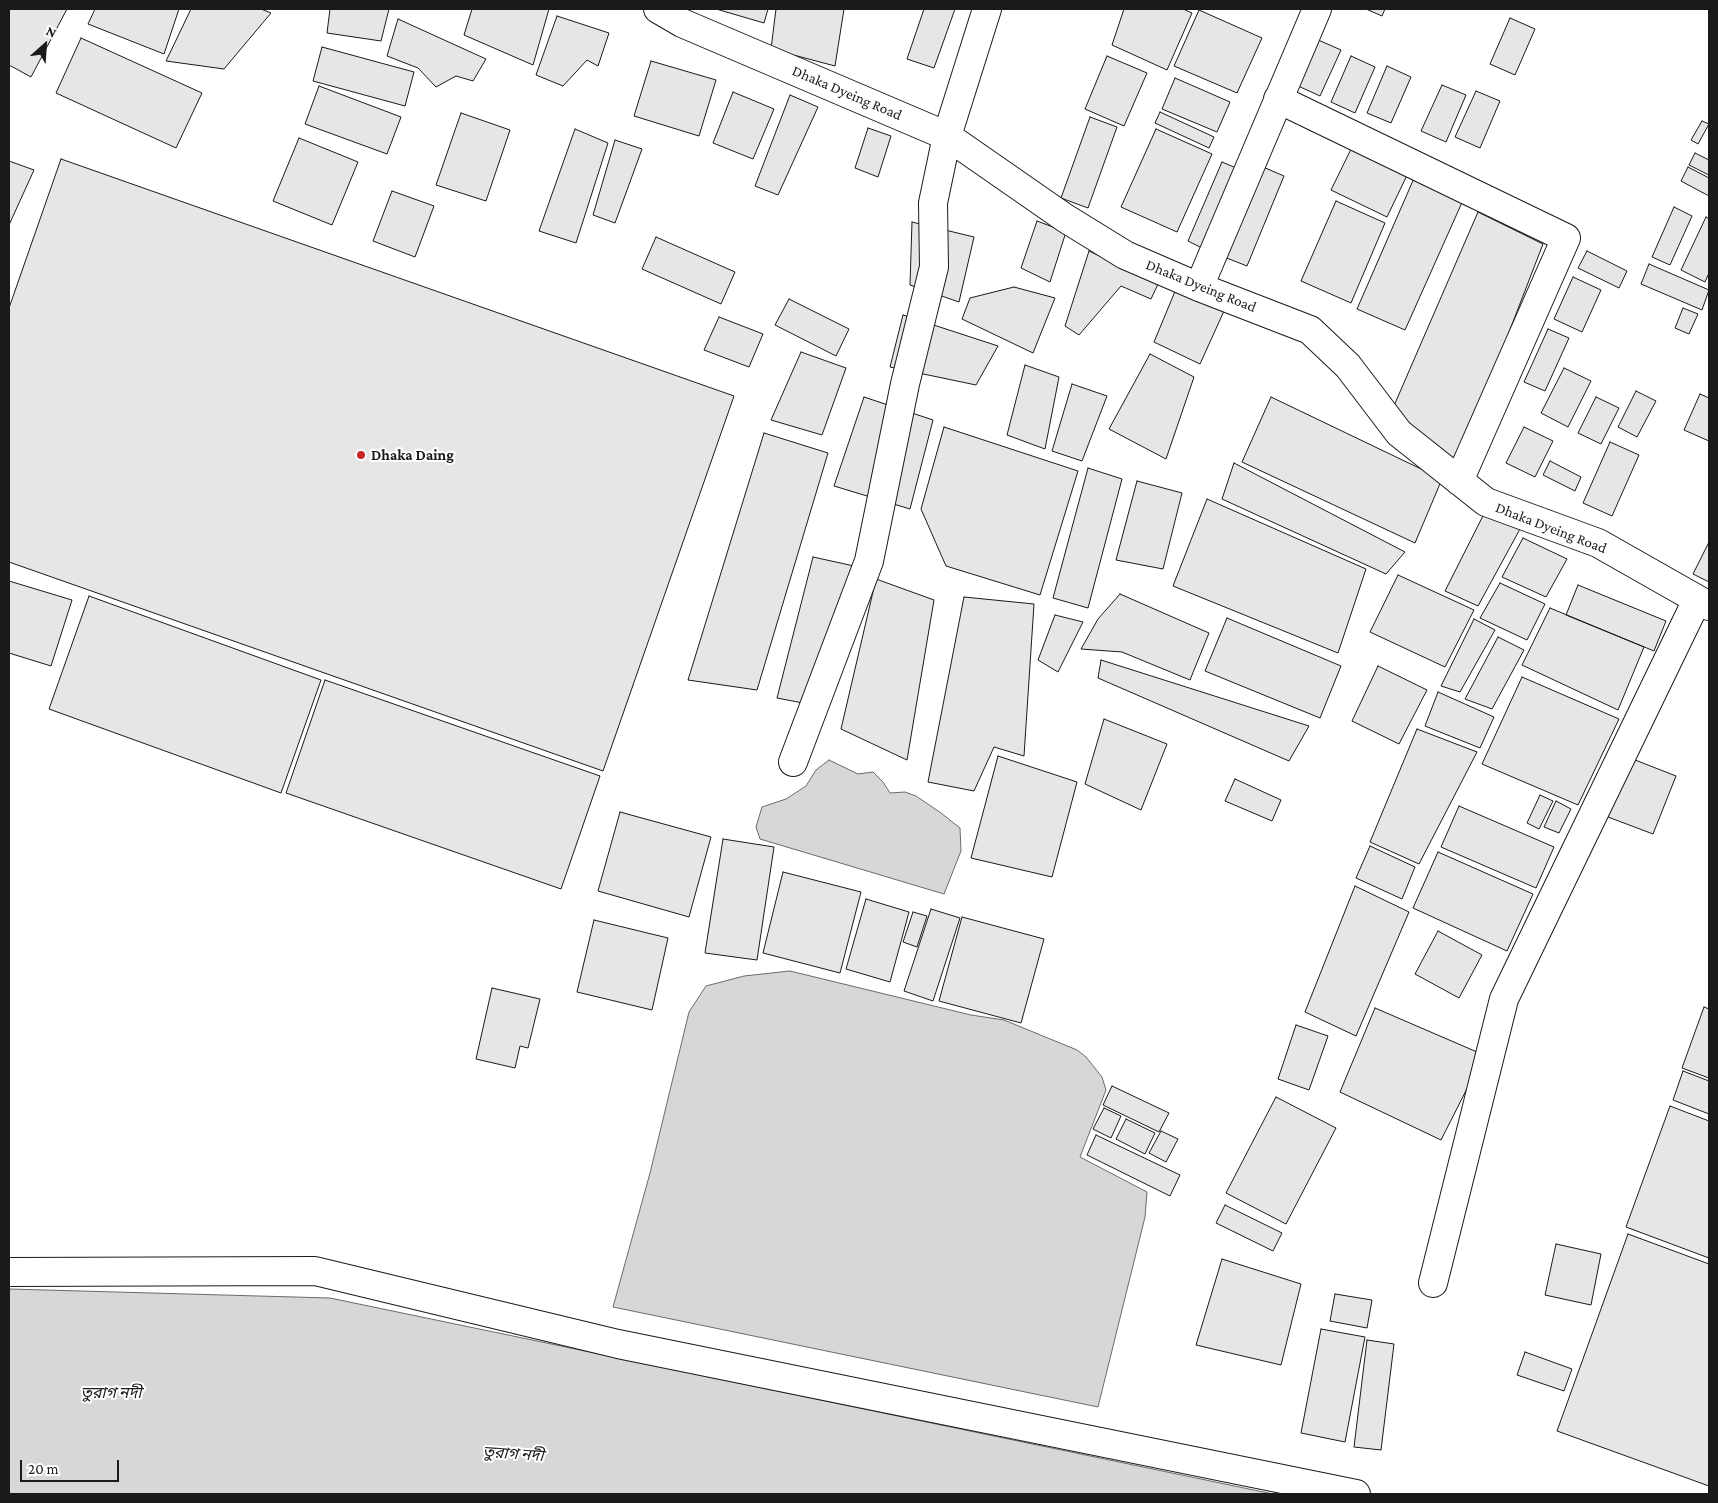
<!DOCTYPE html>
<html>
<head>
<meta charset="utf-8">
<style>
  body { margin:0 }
  #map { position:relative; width:1718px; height:1503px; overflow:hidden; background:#fff; font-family:"Crimson Pro",serif }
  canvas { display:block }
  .frame { position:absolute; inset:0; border:10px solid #1a1a1a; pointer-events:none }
  .north { position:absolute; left:20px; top:20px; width:50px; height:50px; -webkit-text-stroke:4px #fff; paint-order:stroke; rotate:26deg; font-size:14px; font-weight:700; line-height:20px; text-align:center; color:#1a1a1a }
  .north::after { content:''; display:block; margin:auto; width:18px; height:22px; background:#1a1a1a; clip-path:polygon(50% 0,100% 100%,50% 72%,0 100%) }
  .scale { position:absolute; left:20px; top:1460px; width:99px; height:22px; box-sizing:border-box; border:2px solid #1a1a1a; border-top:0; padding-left:6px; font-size:15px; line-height:18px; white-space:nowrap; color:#1a1a1a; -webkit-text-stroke:4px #fff; paint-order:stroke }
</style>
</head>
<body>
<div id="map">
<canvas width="1718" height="1503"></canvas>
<div class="frame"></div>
<div class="north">N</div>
<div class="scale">20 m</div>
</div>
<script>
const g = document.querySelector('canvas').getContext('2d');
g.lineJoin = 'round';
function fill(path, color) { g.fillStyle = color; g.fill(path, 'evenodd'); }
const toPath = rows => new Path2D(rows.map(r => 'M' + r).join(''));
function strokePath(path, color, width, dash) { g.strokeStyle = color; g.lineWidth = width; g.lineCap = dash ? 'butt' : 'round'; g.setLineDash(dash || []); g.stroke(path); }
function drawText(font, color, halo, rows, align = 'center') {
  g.font = font + ' "Crimson Pro","Noto Sans Bengali",serif'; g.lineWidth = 4; g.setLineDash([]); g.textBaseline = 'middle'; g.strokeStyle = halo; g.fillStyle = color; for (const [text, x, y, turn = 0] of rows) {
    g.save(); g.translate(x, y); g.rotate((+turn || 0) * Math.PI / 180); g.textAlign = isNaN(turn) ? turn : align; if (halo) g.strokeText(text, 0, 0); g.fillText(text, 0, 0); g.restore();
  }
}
const water = toPath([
  [829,760,858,774,873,772,883,782,890,793,905,792,916,796,941,813,960,828,961,851,944,894,760,839,756,827,762,807,786,799,806,786,816,770,829,760],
  [790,971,971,1015,1004,1020,1077,1050,1086,1057,1102,1077,1106,1090,1080,1157,1147,1192,1145,1217,1098,1407,613,1307,650,1173,689,1012,706,986,744,976,790,971],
  [9,1289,330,1298,1273,1494,9,1494,9,1289]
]);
fill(water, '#d7d7d7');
strokePath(water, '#6a6a6a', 1);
const building = toPath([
  [9,9,67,9,31,77,9,65,9,9],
  [95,9,179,9,164,54,88,24,95,9],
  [191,9,261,9,271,13,224,69,166,61,191,9],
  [330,9,389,9,381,41,327,33,330,9],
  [472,9,549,9,533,65,464,35,472,9],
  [716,9,768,9,764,23,716,9],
  [776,9,844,9,835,66,771,49,776,9],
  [924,9,955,9,934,68,907,59,924,9],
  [1124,9,1183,9,1192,13,1167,70,1112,45,1124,9],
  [1366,9,1385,9,1382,16,1366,9],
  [1199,10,1262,38,1237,93,1174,66,1199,10],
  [557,16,609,33,598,66,587,60,563,86,536,75,557,16],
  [1510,18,1535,29,1515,75,1490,64,1510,18],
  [398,19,486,59,473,81,456,76,436,87,418,68,387,56,398,19],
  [81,38,202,93,176,148,56,93,81,38],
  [1316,39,1341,50,1320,96,1296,85,1316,39],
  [322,47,414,72,405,106,313,81,322,47],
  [1107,56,1147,73,1124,126,1085,109,1107,56],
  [1351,56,1375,67,1355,113,1331,102,1351,56],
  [651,61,716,80,699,136,634,116,651,61],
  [1387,66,1411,77,1391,123,1367,113,1387,66],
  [1175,78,1230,102,1217,132,1162,109,1175,78],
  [1442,85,1466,95,1446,142,1421,131,1442,85],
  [319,86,401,117,387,154,305,124,319,86],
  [1476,91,1500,101,1480,148,1455,137,1476,91],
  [733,92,774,109,753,159,713,143,733,92],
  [790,95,818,107,778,195,755,186,790,95],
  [1160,112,1214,137,1209,148,1155,123,1160,112],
  [461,113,510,130,486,201,436,185,461,113],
  [1090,117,1117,127,1088,208,1061,198,1090,117],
  [1702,121,1709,124,1698,144,1691,140,1702,121],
  [868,128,891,136,878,177,855,168,868,128],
  [575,129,608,143,576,243,539,231,575,129],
  [1156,129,1212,154,1177,232,1121,207,1156,129],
  [299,138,358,162,332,225,273,201,299,138],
  [615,140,642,149,615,223,593,215,615,140],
  [1354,143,1410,169,1387,217,1331,190,1354,143],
  [1695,153,1709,160,1709,175,1689,165,1695,153],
  [61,159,734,396,603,771,9,562,9,308,61,159],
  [9,161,34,170,9,225,9,161],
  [1222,162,1241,170,1206,250,1188,241,1222,162],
  [1256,164,1284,176,1247,266,1219,255,1256,164],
  [1688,167,1709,178,1709,196,1681,181,1688,167],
  [1415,176,1464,198,1405,330,1357,309,1415,176],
  [392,191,434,206,415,257,373,241,392,191],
  [1336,201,1385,223,1351,303,1301,281,1336,201],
  [1674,207,1692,216,1670,265,1652,257,1674,207],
  [1478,212,1543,244,1457,467,1393,408,1478,212],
  [1706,217,1709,219,1709,273,1705,282,1681,270,1706,217],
  [1037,221,1066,232,1050,282,1021,268,1037,221],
  [912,222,974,237,959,302,910,285,912,222],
  [656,237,735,272,721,304,642,269,656,237],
  [1089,251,1158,284,1151,299,1121,286,1079,335,1065,326,1089,251],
  [1587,251,1627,271,1619,288,1578,268,1587,251],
  [1649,264,1709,290,1702,310,1641,284,1649,264],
  [1573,277,1601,290,1582,332,1554,319,1573,277],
  [1014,287,1055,298,1033,353,962,319,970,298,1014,287],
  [1176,289,1224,311,1200,364,1154,342,1176,289],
  [789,299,849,329,836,356,775,325,789,299],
  [1683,308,1698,314,1689,334,1675,328,1683,308],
  [903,315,998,346,976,385,890,367,903,315],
  [719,317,763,334,749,367,704,350,719,317],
  [1548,329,1569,338,1545,391,1524,382,1548,329],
  [801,352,846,368,822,435,771,420,801,352],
  [1150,354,1194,377,1166,459,1109,429,1150,354],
  [1025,365,1059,377,1045,449,1007,435,1025,365],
  [1564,368,1591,381,1568,427,1541,413,1564,368],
  [1072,384,1107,396,1082,461,1052,451,1072,384],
  [1636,391,1656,401,1637,437,1618,427,1636,391],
  [1700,394,1709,398,1709,441,1684,430,1700,394],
  [864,397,933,420,910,509,834,486,864,397],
  [1271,397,1442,479,1415,543,1242,462,1271,397],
  [1596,397,1619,408,1601,444,1578,433,1596,397],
  [944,427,1078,471,1040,595,946,566,921,509,944,427],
  [1524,427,1553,441,1535,477,1506,463,1524,427],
  [764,433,828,453,757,690,688,680,764,433],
  [1610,442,1639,455,1612,516,1583,503,1610,442],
  [1550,461,1581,477,1575,491,1543,475,1550,461],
  [1234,463,1405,552,1386,574,1222,499,1234,463],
  [1088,468,1122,479,1088,608,1053,598,1088,468],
  [1137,481,1182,493,1163,569,1116,560,1137,481],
  [1492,498,1526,518,1478,606,1445,591,1492,498],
  [1207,499,1366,569,1338,653,1173,586,1207,499],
  [1523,538,1567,559,1546,597,1502,577,1523,538],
  [1709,542,1709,582,1693,574,1709,542],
  [813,557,854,566,803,703,777,698,813,557],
  [1398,575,1474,610,1445,667,1370,632,1398,575],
  [876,579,934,600,907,760,841,729,876,579],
  [9,581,72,600,51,666,9,653,9,581],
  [1500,583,1545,604,1527,640,1480,618,1500,583],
  [1578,585,1666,621,1654,651,1566,615,1578,585],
  [1120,594,1209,633,1190,680,1122,652,1081,649,1098,619,1120,594],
  [89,596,321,680,281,793,49,709,89,596],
  [964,597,1034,604,1024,756,994,747,974,791,928,782,964,597],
  [1550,608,1644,647,1618,710,1522,665,1550,608],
  [1055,615,1083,622,1058,672,1038,660,1055,615],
  [1227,618,1341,666,1320,718,1205,671,1227,618],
  [1474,619,1495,630,1460,692,1441,686,1474,619],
  [1498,637,1524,650,1492,709,1465,699,1498,637],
  [1101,660,1309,726,1289,761,1098,678,1101,660],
  [1378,666,1427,690,1399,744,1352,721,1378,666],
  [1522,677,1619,719,1578,805,1482,764,1522,677],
  [325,680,600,776,561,889,286,793,325,680],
  [1438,692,1494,717,1480,748,1425,726,1438,692],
  [1104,719,1167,744,1141,810,1085,784,1104,719],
  [1417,729,1477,752,1419,864,1370,842,1417,729],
  [998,756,1077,782,1052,877,971,858,998,756],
  [1630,758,1676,776,1653,834,1608,817,1630,758],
  [1235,779,1281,800,1272,821,1225,801,1235,779],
  [1540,795,1553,801,1539,829,1527,823,1540,795],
  [1556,801,1571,809,1559,833,1544,827,1556,801],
  [1459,806,1554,847,1536,888,1441,847,1459,806],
  [620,812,711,837,689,917,598,891,620,812],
  [723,839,774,847,757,960,705,953,723,839],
  [1370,846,1415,867,1402,899,1356,878,1370,846],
  [1438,852,1533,894,1507,951,1413,908,1438,852],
  [783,872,861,892,840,973,763,953,783,872],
  [1355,886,1409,912,1356,1036,1305,1012,1355,886],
  [866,899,909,912,890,982,846,969,866,899],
  [931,909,960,918,933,1001,904,991,931,909],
  [913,912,927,916,917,947,903,942,913,912],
  [962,917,1044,939,1021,1023,939,1001,962,917],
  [594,920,668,938,652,1010,577,992,594,920],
  [1438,931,1482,955,1459,998,1415,974,1438,931],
  [492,988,540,999,528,1048,520,1046,515,1068,476,1059,492,988],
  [1704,1007,1709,1009,1709,1078,1682,1068,1704,1007],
  [1375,1008,1484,1055,1441,1140,1340,1092,1375,1008],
  [1296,1025,1328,1036,1309,1090,1278,1079,1296,1025],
  [1683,1071,1709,1081,1709,1114,1673,1100,1683,1071],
  [1112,1086,1169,1113,1159,1132,1103,1105,1112,1086],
  [1276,1097,1336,1128,1286,1224,1226,1193,1276,1097],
  [1670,1106,1709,1121,1709,1258,1626,1227,1670,1106],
  [1104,1108,1121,1116,1111,1138,1093,1129,1104,1108],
  [1126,1119,1155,1133,1145,1154,1116,1139,1126,1119],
  [1161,1131,1178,1139,1166,1162,1149,1153,1161,1131],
  [1096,1135,1180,1175,1170,1196,1087,1155,1096,1135],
  [1225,1205,1282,1233,1273,1251,1216,1223,1225,1205],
  [1628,1234,1709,1264,1709,1486,1557,1431,1628,1234],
  [1556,1244,1601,1254,1591,1305,1545,1295,1556,1244],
  [1222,1259,1301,1284,1281,1365,1196,1345,1222,1259],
  [1335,1294,1372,1300,1367,1328,1330,1321,1335,1294],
  [1321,1329,1365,1337,1345,1442,1301,1433,1321,1329],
  [1367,1340,1394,1344,1381,1450,1354,1447,1367,1340],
  [1525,1352,1572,1369,1564,1391,1517,1375,1525,1352]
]);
fill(building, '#e6e6e6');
strokePath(building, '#1a1a1a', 1);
const minor = toPath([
  [658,9,682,23,947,136,1065,218,1125,255,1199,287,1310,330,1348,366,1399,433,1486,502,1598,543,1709,606],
  [1278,99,1566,238,1459,481],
  [1199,287,1317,9],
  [793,762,869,561,905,384,934,267,933,203,947,136,987,9],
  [9,1272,315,1271,618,1344,1356,1494],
  [1433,1283,1504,999,1697,600]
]);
strokePath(minor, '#1a1a1a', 30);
strokePath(minor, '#fff', 28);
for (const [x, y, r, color] of [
  [361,455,5,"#c62828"]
]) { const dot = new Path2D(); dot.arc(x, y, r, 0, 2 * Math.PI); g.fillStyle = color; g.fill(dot); strokePath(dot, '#fff', 2); }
drawText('15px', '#1a1a1a', '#fff', [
  ["Dhaka Dyeing Road",847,93,23],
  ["Dhaka Dyeing Road",1201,286,22],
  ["Dhaka Dyeing Road",1551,528,21]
]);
drawText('bold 15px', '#1a1a1a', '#fff', [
  ["Dhaka Daing",371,455]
], 'left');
drawText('italic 16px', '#1a1a1a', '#fff', [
  ["তুরাগ নদী",111,1393],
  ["তুরাগ নদী",513,1454,4]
]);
</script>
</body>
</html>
